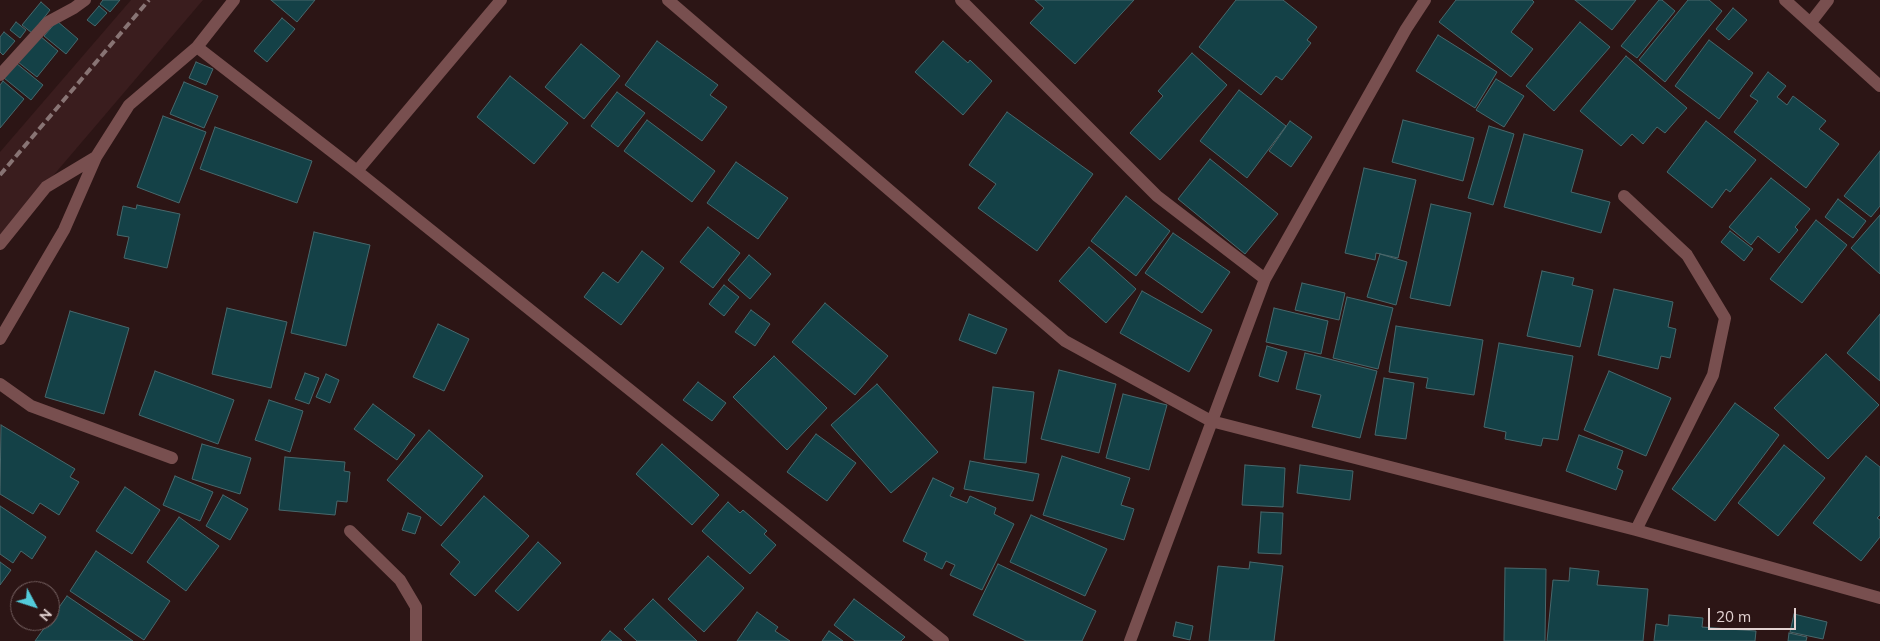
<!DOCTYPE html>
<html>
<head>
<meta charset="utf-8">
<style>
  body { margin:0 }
  #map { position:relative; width:1880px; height:641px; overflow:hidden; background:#2c1515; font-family:Mulish,sans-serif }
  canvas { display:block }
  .north { position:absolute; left:10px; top:581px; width:50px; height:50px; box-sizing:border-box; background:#2c1515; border:1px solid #756161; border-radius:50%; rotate:130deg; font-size:14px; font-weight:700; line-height:20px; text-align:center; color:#e3d3d2 }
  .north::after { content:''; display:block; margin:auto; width:18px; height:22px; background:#53cbda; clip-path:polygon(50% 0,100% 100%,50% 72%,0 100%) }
  .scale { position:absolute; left:1708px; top:608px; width:88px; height:22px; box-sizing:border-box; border:2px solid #e3d3d2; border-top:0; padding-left:6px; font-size:15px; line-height:18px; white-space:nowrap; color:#e3d3d2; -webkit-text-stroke:4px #2c1515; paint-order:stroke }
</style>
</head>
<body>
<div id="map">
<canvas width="1880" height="641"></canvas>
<div class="north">N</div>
<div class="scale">20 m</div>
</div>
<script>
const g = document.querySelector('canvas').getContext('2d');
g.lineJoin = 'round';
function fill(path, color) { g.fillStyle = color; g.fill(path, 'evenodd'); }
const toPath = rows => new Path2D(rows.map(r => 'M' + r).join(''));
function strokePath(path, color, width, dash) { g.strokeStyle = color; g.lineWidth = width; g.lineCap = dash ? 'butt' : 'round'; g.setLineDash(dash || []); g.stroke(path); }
fill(toPath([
  [131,0,203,0,0,238,0,152]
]), '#3a1d1e');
const building = toPath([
  [103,0,120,0,110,12,100,4,103,0],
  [271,0,315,0,297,22,271,0],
  [1035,0,1134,0,1075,64,1030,23,1044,8,1035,0],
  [1236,0,1283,0,1317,27,1307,40,1311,43,1282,80,1276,76,1261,95,1199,47,1236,0],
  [1456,0,1532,0,1534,2,1511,32,1533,49,1511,77,1439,22,1456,0],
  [1575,0,1636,0,1612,30,1575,0],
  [1659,0,1662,0,1675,11,1637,58,1621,46,1659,0],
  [1688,0,1709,0,1722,11,1665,82,1639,60,1688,0],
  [41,2,50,10,32,33,22,25,41,2],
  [99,6,107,13,95,26,87,20,99,6],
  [1733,8,1747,20,1729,40,1716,29,1733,8],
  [282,18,295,29,267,62,254,51,282,18],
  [57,21,78,39,66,54,44,36,57,21],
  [16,22,26,30,20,38,10,30,16,22],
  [1580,22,1610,47,1554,111,1526,86,1580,22],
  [4,32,15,41,3,55,0,52,0,37,4,32],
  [1438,35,1497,72,1475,108,1416,71,1438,35],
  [40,36,58,51,37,77,18,62,40,36],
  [1709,40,1753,73,1719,119,1675,86,1709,40],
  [657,41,718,85,710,95,727,107,702,141,625,85,657,41],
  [943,41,968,63,970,60,992,81,963,115,915,72,943,41],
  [581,44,620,76,584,119,545,87,581,44],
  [1192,53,1227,85,1160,160,1130,133,1163,96,1158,91,1192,53],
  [1626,56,1687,108,1665,133,1657,127,1643,144,1632,134,1621,146,1580,111,1626,56],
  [196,62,213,69,206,85,189,78,196,62],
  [16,63,43,85,31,100,4,78,16,63],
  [1768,72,1786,86,1777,97,1787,105,1793,96,1826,121,1819,129,1839,144,1806,188,1734,132,1758,101,1750,96,1768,72],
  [510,76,568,123,534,164,477,117,510,76],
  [1496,79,1524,96,1504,127,1476,110,1496,79],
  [3,81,24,99,0,128,0,85,3,81],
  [184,82,218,96,204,128,170,114,184,82],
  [1239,90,1286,126,1247,178,1200,141,1239,90],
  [617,92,645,113,618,147,591,126,617,92],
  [1007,112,1093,174,1037,251,978,208,996,184,969,165,1007,112],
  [163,116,206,132,179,203,137,187,163,116],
  [647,120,715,171,692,202,624,151,647,120],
  [1403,120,1474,138,1463,181,1392,162,1403,120],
  [1290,121,1312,137,1291,167,1269,151,1290,121],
  [1706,121,1756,160,1730,192,1726,189,1712,208,1667,172,1706,121],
  [1489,126,1514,134,1493,205,1468,198,1489,126],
  [215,127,312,161,297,203,200,169,215,127],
  [1524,134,1583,150,1571,192,1610,202,1601,233,1504,207,1524,134],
  [1880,151,1880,206,1871,217,1844,196,1880,151],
  [1210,159,1278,214,1245,254,1178,199,1210,159],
  [736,162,788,198,758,239,707,203,736,162],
  [1364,168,1416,180,1398,258,1376,253,1375,260,1345,253,1364,168],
  [1771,178,1810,209,1795,227,1798,230,1779,253,1758,236,1751,245,1729,227,1771,178],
  [1126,196,1170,231,1136,276,1091,241,1126,196],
  [1838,199,1866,221,1853,238,1825,217,1838,199],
  [1431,204,1471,213,1450,306,1410,298,1431,204],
  [137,205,180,214,167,268,124,258,129,237,117,235,123,206,136,209,137,205],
  [1880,215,1880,274,1851,248,1880,215],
  [1816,220,1847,245,1802,303,1770,279,1816,220],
  [708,227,740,253,713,288,680,262,708,227],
  [1730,231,1753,249,1744,261,1721,242,1730,231],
  [314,232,370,245,346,346,291,333,314,232],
  [1173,233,1230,272,1202,313,1145,273,1173,233],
  [1089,247,1136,289,1106,323,1059,281,1089,247],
  [642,251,664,268,621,325,584,297,603,272,618,283,642,251],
  [1380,254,1407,262,1396,305,1367,297,1380,254],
  [749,255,771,274,750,299,728,280,749,255],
  [1542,271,1574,278,1572,285,1593,290,1580,347,1527,336,1542,271],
  [1302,283,1345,293,1339,320,1295,310,1302,283],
  [724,285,739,297,724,316,709,304,724,285],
  [1614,289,1673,302,1668,327,1676,329,1670,358,1661,356,1658,369,1598,355,1614,289],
  [1142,291,1212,330,1189,372,1120,333,1142,291],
  [1347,297,1393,308,1378,369,1333,358,1347,297],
  [825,303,888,356,855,395,792,342,825,303],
  [227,308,287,322,271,388,212,374,227,308],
  [1274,308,1328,321,1321,354,1266,342,1274,308],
  [751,310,770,324,755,346,735,332,751,310],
  [70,311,129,328,104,414,45,397,70,311],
  [969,314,1007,329,996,354,959,340,969,314],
  [1880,314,1880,381,1847,353,1880,314],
  [438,324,469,339,444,391,413,377,438,324],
  [1396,326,1483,340,1474,395,1426,388,1428,378,1389,372,1396,326],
  [1499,343,1573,356,1558,440,1543,438,1541,446,1505,439,1506,432,1484,427,1499,343],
  [1267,346,1287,352,1278,382,1259,376,1267,346],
  [1305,353,1377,371,1360,438,1312,427,1321,395,1296,389,1305,353],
  [1826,354,1879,405,1828,459,1774,408,1826,354],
  [774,356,827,408,787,450,733,397,774,356],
  [1059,370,1116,384,1099,453,1041,439,1059,370],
  [155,371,234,400,218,444,139,415,155,371],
  [1609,371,1671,398,1646,456,1584,430,1609,371],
  [305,373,319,378,309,404,295,399,305,373],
  [326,374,339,380,330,403,316,397,326,374],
  [1384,378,1414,383,1406,439,1375,435,1384,378],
  [698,382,726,403,712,421,683,400,698,382],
  [877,384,938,452,891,493,831,425,877,384],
  [993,387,1034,392,1026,463,984,459,993,387],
  [1123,394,1167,405,1149,470,1106,458,1123,394],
  [269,400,303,411,290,452,255,440,269,400],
  [1735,403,1779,435,1715,521,1672,489,1735,403],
  [373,404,415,435,397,460,354,429,373,404],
  [1,425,75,469,70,477,79,482,59,515,40,503,33,514,0,494,1,425],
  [429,430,483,476,441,526,387,480,429,430],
  [816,434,856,463,827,501,787,472,816,434],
  [1579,435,1623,451,1617,468,1623,471,1616,490,1566,471,1579,435],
  [202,444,251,458,240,494,192,479,202,444],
  [662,444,719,495,692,525,636,474,662,444],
  [1784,445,1825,478,1778,536,1738,503,1784,445],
  [1062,456,1130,478,1121,505,1134,509,1124,540,1043,515,1062,456],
  [1866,456,1880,467,1880,515,1877,518,1880,520,1880,537,1861,561,1813,523,1866,456],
  [285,457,345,462,344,471,350,472,347,502,337,501,335,515,279,510,285,457],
  [970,461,1039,474,1033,501,964,489,970,461],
  [1245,465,1285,468,1283,507,1242,505,1245,465],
  [1300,465,1353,471,1350,500,1297,493,1300,465],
  [175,476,213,492,200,521,163,505,175,476],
  [933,478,954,488,950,496,967,503,970,496,996,508,994,514,1014,524,982,590,950,575,955,565,946,561,942,569,924,560,927,553,903,541,933,478],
  [125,487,160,510,132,554,96,531,125,487],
  [223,495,248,509,230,540,206,526,223,495],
  [484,496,529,536,475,596,450,574,460,562,441,545,484,496],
  [728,502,740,513,743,510,767,531,764,534,776,545,750,574,702,531,728,502],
  [0,506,46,537,32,559,21,551,13,563,0,554,0,506],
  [1261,512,1283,513,1281,554,1258,553,1261,512],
  [408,513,421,517,415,534,402,530,408,513],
  [1031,515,1107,549,1085,596,1010,562,1031,515],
  [179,517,219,546,186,591,147,562,179,517],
  [538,542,561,563,518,611,495,591,538,542],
  [96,551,170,601,144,640,70,591,96,551],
  [708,556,744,588,704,632,668,599,708,556],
  [0,562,11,570,0,585,0,562],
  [1250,562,1283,566,1274,641,1209,641,1218,566,1249,569,1250,562],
  [998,564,1096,611,1082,641,1026,641,973,615,998,564],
  [1505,568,1546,569,1545,641,1504,641,1505,568],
  [1570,568,1599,571,1597,585,1648,589,1643,641,1547,641,1553,580,1569,581,1570,568],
  [67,596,133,641,35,641,67,596],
  [653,599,697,641,637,641,624,629,653,599],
  [854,599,905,637,901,641,855,641,834,625,854,599],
  [757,612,778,627,775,631,790,641,737,641,757,612],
  [1794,614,1827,622,1823,639,1790,632,1794,614],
  [1669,615,1703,618,1702,627,1756,631,1755,641,1654,641,1656,624,1668,626,1669,615],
  [1176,622,1193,626,1190,640,1173,636,1176,622],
  [610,631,622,641,601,641,610,631],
  [829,631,843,641,822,641,829,631],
  [1789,633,1807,637,1806,641,1788,641,1789,633]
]);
fill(building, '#144147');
strokePath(building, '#48686c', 1);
strokePath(toPath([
  [0,384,31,406,172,458],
  [350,531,400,580,416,607,416,641]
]), '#784f4f', 12);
strokePath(toPath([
  [668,0,1065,341,1211,421,1636,530,1880,598],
  [961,0,1157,196,1265,279],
  [1785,0,1880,86],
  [1811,22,1828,0],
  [197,47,357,171,943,641],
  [0,75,48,22,74,8,85,0],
  [357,171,501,0],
  [1624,196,1687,255,1725,318,1713,375,1636,530],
  [0,244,46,187,96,157],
  [0,339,64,230,96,157,129,105,197,47,234,0],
  [1130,641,1265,279,1406,29,1425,0]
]), '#784f4f', 12);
strokePath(toPath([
  [0,175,149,0]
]), '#887474', 4, [8, 4]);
</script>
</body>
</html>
